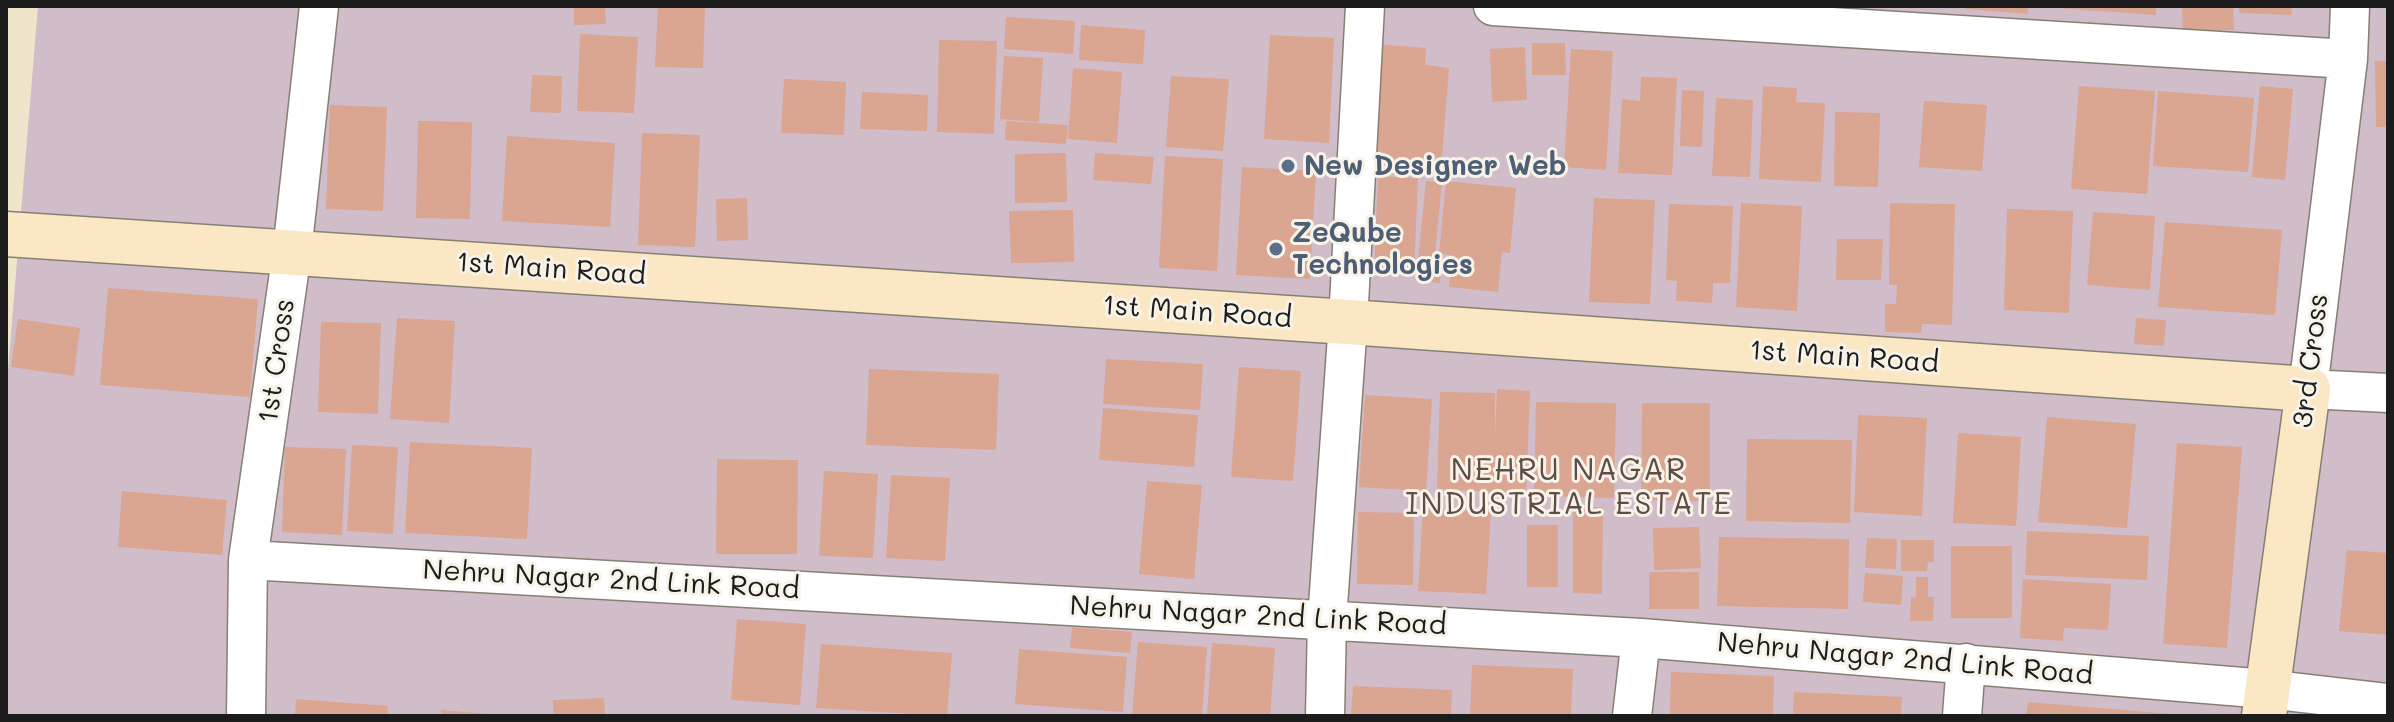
<!DOCTYPE html>
<html>
<head>
<meta charset="utf-8">
<style>
  body { margin:0 }
  #map { position:relative; width:2394px; height:722px; overflow:hidden; background:#f0e5cb; font-family:Mali,sans-serif }
  canvas { display:block }
  .frame { position:absolute; inset:0; border:8px solid #1c1c1c; pointer-events:none }
</style>
</head>
<body>
<div id="map">
<canvas width="2394" height="722"></canvas>
<div class="frame"></div>
</div>
<script>
const g = document.querySelector('canvas').getContext('2d');
g.lineJoin = 'round';
function fill(path, color) { g.fillStyle = color; g.fill(path, 'evenodd'); }
const toPath = rows => new Path2D(rows.map(r => 'M' + r).join(''));
function strokePath(path, color, width, dash) { g.strokeStyle = color; g.lineWidth = width; g.lineCap = dash ? 'butt' : 'round'; g.setLineDash(dash || []); g.stroke(path); }
function drawText(font, color, halo, rows, align = 'center') {
  g.font = font + ' Mali,sans-serif'; g.lineWidth = 6; g.setLineDash([]); g.textBaseline = 'middle'; g.strokeStyle = halo; g.fillStyle = color; for (const [text, x, y, turn = 0] of rows) {
    g.save(); g.translate(x, y); g.rotate((+turn || 0) * Math.PI / 180); g.textAlign = isNaN(turn) ? turn : align; if (halo) g.strokeText(text, 0, 0); g.fillText(text, 0, 0); g.restore();
  }
}
fill(toPath([
  [38,6,2388,6,2388,716,6,716,6,394]
]), '#d1bdc9');
fill(toPath([
  [574,6,605,6,606,24,574,25],
  [658,6,705,6,703,68,655,67],
  [1965,6,2028,6,2028,14,1965,9],
  [2059,6,2156,6,2156,15,2058,8],
  [2182,6,2233,6,2234,30,2183,32],
  [2239,6,2292,6,2291,15,2239,13],
  [1006,17,1075,21,1073,54,1004,49],
  [1081,25,1145,30,1143,64,1079,60],
  [580,34,638,37,634,113,577,111],
  [1270,35,1334,38,1329,143,1264,139],
  [939,40,997,41,994,134,937,132],
  [1532,43,1565,43,1566,75,1532,75],
  [1376,44,1426,48,1425,65,1449,68,1442,158,1425,157,1424,174,1369,170],
  [1525,47,1527,100,1492,102,1490,49],
  [1571,49,1613,51,1606,170,1564,167],
  [1004,56,1043,58,1039,122,1000,119],
  [2375,61,2388,61,2388,127,2376,127],
  [1073,68,1122,72,1117,143,1068,139],
  [532,75,562,76,561,113,530,112],
  [1171,76,1229,79,1223,151,1166,147],
  [1641,77,1677,78,1672,175,1618,173,1622,99,1640,101],
  [784,79,846,82,844,135,781,133],
  [1763,86,1797,88,1796,102,1825,103,1821,182,1759,179],
  [2079,86,2155,91,2147,194,2071,189],
  [2260,86,2293,89,2285,180,2252,177],
  [1682,90,1704,91,1702,147,1680,146],
  [2158,91,2254,98,2248,172,2153,166],
  [862,92,928,95,927,131,860,129],
  [1716,98,1753,100,1750,177,1712,176],
  [1924,101,1987,105,1982,171,1919,167],
  [330,105,387,107,383,211,326,209],
  [1835,112,1880,113,1878,187,1834,186],
  [418,121,472,122,470,219,416,218],
  [1006,121,1068,125,1066,144,1005,140],
  [642,133,700,135,695,247,638,245],
  [507,136,615,143,610,227,502,221],
  [1066,153,1067,202,1015,203,1015,154],
  [1095,153,1154,157,1151,184,1093,180],
  [1165,156,1223,159,1217,271,1159,268],
  [1242,167,1316,171,1310,279,1236,275],
  [1378,176,1418,178,1414,273,1374,272],
  [1426,181,1442,182,1435,254,1439,255,1446,181,1516,188,1510,253,1502,252,1498,292,1449,287,1452,255,1443,254,1440,283,1416,280],
  [747,198,748,240,717,241,716,199],
  [1594,198,1655,200,1650,304,1589,302],
  [1741,203,1802,206,1797,311,1736,307],
  [1890,203,1955,204,1952,325,1922,324,1921,333,1885,332,1885,304,1896,304,1897,285,1889,285],
  [1669,204,1733,206,1730,283,1713,283,1712,303,1676,301,1677,281,1666,280],
  [2007,209,2073,211,2069,313,2004,310],
  [1073,210,1074,262,1011,263,1009,211],
  [2093,212,2155,216,2150,290,2087,285],
  [2165,222,2282,230,2275,315,2158,307],
  [1837,239,1883,239,1881,280,1836,280],
  [108,288,258,299,250,397,100,385],
  [397,318,455,321,449,423,390,419],
  [2136,318,2166,320,2164,346,2134,344],
  [18,319,80,328,74,376,11,367],
  [321,322,381,323,378,414,318,412],
  [1106,359,1203,364,1200,410,1103,404],
  [1239,367,1301,371,1293,481,1231,477],
  [869,369,999,374,996,450,866,445],
  [1497,389,1530,391,1526,494,1437,489,1440,392,1495,393,1495,440],
  [1365,395,1432,399,1426,491,1359,487],
  [1536,402,1616,403,1614,498,1534,496],
  [1642,403,1710,403,1710,489,1698,489,1698,501,1641,500],
  [1103,408,1198,415,1194,467,1099,460],
  [1858,415,1927,418,1922,516,1854,512],
  [2047,417,2136,424,2127,528,2038,522],
  [1958,433,2021,437,2016,526,1953,523],
  [1747,439,1852,440,1850,523,1746,521],
  [410,442,532,448,527,539,405,533],
  [2177,443,2242,447,2227,648,2163,644],
  [352,445,398,447,393,534,347,531],
  [285,447,346,449,342,535,282,532],
  [717,459,798,460,797,554,716,554],
  [824,471,878,474,873,558,819,556],
  [891,475,950,478,945,561,886,558],
  [1147,481,1202,485,1194,579,1139,574],
  [122,491,227,500,222,555,118,547],
  [1573,507,1603,507,1602,594,1573,593],
  [1423,509,1491,512,1486,594,1418,591],
  [1358,512,1414,513,1413,585,1357,584],
  [1527,525,1558,525,1558,587,1527,587],
  [1699,527,1701,568,1654,570,1653,528],
  [2027,531,2149,536,2147,580,2025,575],
  [1719,537,1849,539,1848,609,1717,606],
  [1867,538,1897,539,1896,569,1865,568],
  [1901,540,1934,540,1934,562,1928,562,1927,571,1901,571],
  [1951,546,2012,546,2012,618,1951,618],
  [2347,550,2388,553,2388,635,2339,631],
  [1649,572,1699,572,1699,609,1649,609],
  [1865,573,1903,576,1901,605,1863,602],
  [1916,577,1928,577,1928,597,1934,597,1933,621,1910,621,1911,597,1916,598],
  [2023,579,2111,584,2108,630,2064,628,2063,641,2020,638],
  [737,619,806,624,800,705,731,700],
  [1072,627,1132,632,1130,653,1070,648],
  [1138,642,1207,647,1202,716,1132,716],
  [1212,643,1275,648,1270,716,1207,716],
  [821,644,952,653,947,716,816,708],
  [1019,649,1127,657,1123,712,1015,704],
  [1472,665,1573,669,1571,716,1470,716],
  [1671,672,1774,676,1773,716,1670,716],
  [1353,686,1452,690,1451,716,1351,716],
  [1794,692,1902,697,1901,716,1793,716],
  [604,698,605,716,553,716,553,700],
  [296,699,388,706,387,716,295,716],
  [2028,702,2172,714,2172,716,2026,716],
  [441,710,490,714,490,716,441,716]
]), '#daa591');
const street = toPath([
  [1493,6,2348,59],
  [2350,6,2348,59,2308,389,2388,393],
  [248,560,1641,638,2267,689,2388,703],
  [246,716,248,560,292,252,319,6],
  [1325,716,1327,620,1348,322,1365,6],
  [1632,716,1641,638],
  [1962,716,1966,663]
]);
const secondary = toPath([
  [6,234,1348,322,2308,389,2264,716]
]);
strokePath(street, '#868074', 41);
strokePath(secondary, '#868074', 47);
strokePath(street, '#fff', 38);
strokePath(secondary, '#fbe7c3', 44);
for (const [x, y, r, color] of [
  [1288,166,8,"#5c6f8a"],
  [1276,249,8,"#5c6f8a"]
]) { const dot = new Path2D(); dot.arc(x, y, r, 0, 2 * Math.PI); g.fillStyle = color; g.fill(dot); strokePath(dot, '#f7f3e8', 3); }
drawText('bold 28px', '#4e5e75', '#f7f3e8', [
  ["New Designer Web",1304,166],
  ["ZeQube",1292,233],
  ["Technologies",1292,265]
], 'left');
drawText('28px', '#1c1c1c', '#f7f3e8', [
  ["1st Main Road",551,269,4],
  ["1st Main Road",1197,312,4],
  ["1st Main Road",1844,357,4],
  ["1st Cross",277,361,-82],
  ["3rd Cross",2311,361,-83],
  ["Nehru Nagar 2nd Link Road",611,580,3],
  ["Nehru Nagar 2nd Link Road",1258,616,3],
  ["Nehru Nagar 2nd Link Road",1905,659,5]
]);
g.letterSpacing = '2px';
drawText('30px', '#5e4c45', '#f7f3e8', [
  ["NEHRU NAGAR",1569,471],
  ["INDUSTRIAL ESTATE",1569,505]
]);
g.letterSpacing = '0px';
</script>
</body>
</html>
